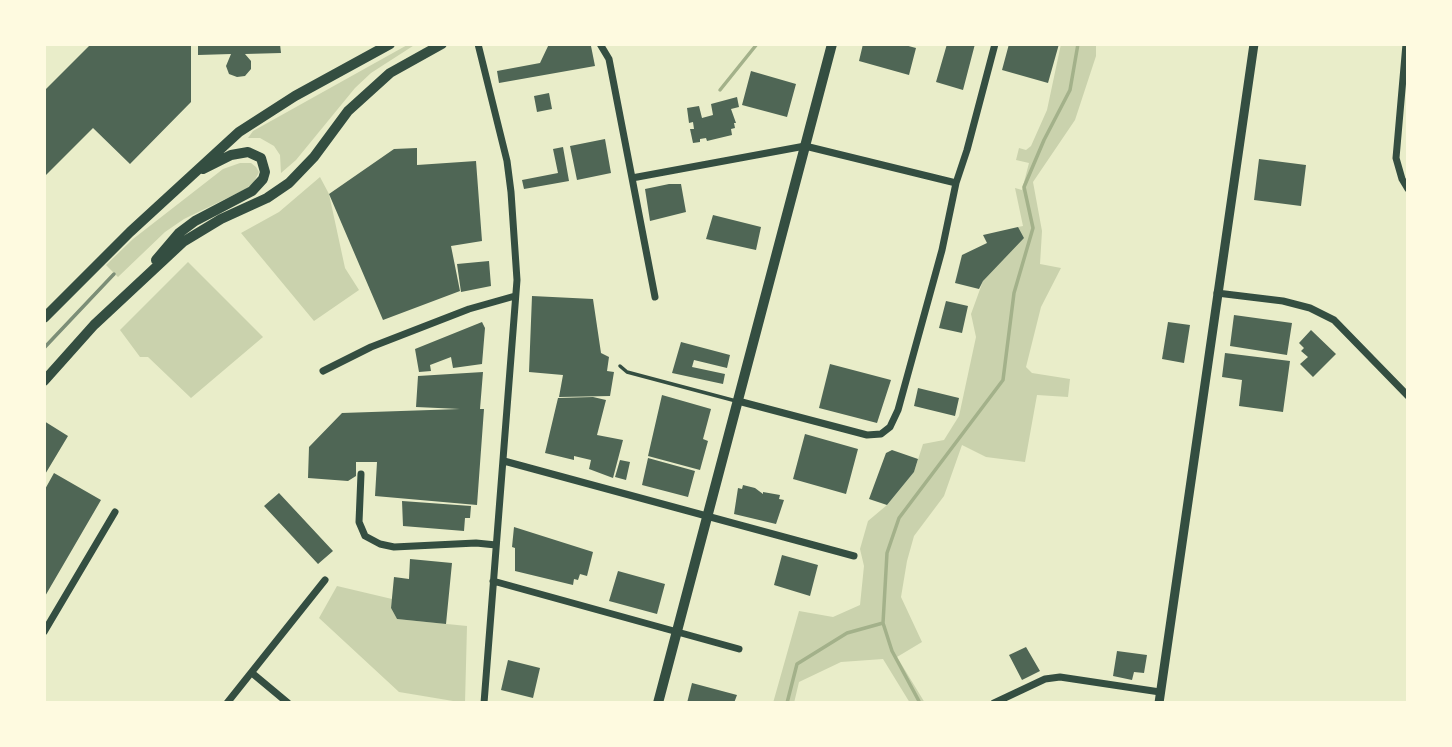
<!DOCTYPE html>
<html>
<head>
<meta charset="utf-8">
<style>
  body { margin:0 }
  #map { position:relative; width:1452px; height:747px; overflow:hidden; background:#e9edc9; font-family:Raleway,sans-serif }
  canvas { display:block }
  .frame { position:absolute; inset:0; border:46px solid #fefae0; pointer-events:none }
</style>
</head>
<body>
<div id="map">
<canvas width="1452" height="747"></canvas>
<div class="frame"></div>
</div>
<script>
const g = document.querySelector('canvas').getContext('2d');
g.lineJoin = 'round';
function fill(path, color) { g.fillStyle = color; g.fill(path, 'evenodd'); }
const toPath = rows => new Path2D(rows.map(r => 'M' + r).join(''));
function strokePath(path, color, width, dash) { g.strokeStyle = color; g.lineWidth = width; g.lineCap = dash ? 'butt' : 'round'; g.setLineDash(dash || []); g.stroke(path); }
fill(toPath([
  [409,44,416,44,371,73,355,88,296,160,281,173,280,155,274,146,260,138,248,138,253,131],
  [1061,44,1096,44,1096,56,1075,120,1033,182,1042,231,1040,264,1061,268,1041,307,1026,367,1032,373,1070,379,1068,397,1037,395,1025,462,986,457,962,445,944,496,914,536,907,561,901,597,922,642,897,657,925,703,910,703,883,659,841,662,799,682,794,703,773,703,799,611,833,617,860,605,864,566,860,549,868,521,887,505,914,472,923,444,944,440,959,416,976,337,971,314,983,281,1018,227,1023,226,1015,188,1022,190,1029,163,1016,160,1019,148,1026,150,1031,146,1047,110],
  [240,163,251,163,256,167,259,172,253,184,244,190,184,219,165,232,118,277,106,265,133,239,223,169],
  [320,177,329,194,345,268,359,290,314,321,241,233,279,212],
  [188,262,263,337,191,398,148,357,140,357,120,330],
  [337,586,392,599,391,608,397,619,467,626,465,703,399,692,319,618]
]), '#cad2ad');
strokePath(toPath([
  [720,90,757,44],
  [883,623,892,651,920,703],
  [787,703,797,664,847,633,883,623,887,553,899,518,1003,380,1014,293,1033,228,1024,187,1044,140,1070,90,1078,44]
]), '#a3b18a', 3.5);
fill(toPath([
  [91,44,191,44,191,102,130,164,93,128,44,177,44,91],
  [198,44,280,44,281,53,245,54,251,61,251,69,245,76,237,77,229,74,226,66,231,54,198,55],
  [549,44,584,44,591,46,595,66,499,83,497,71,540,63],
  [863,44,901,44,916,48,909,75,859,61],
  [947,44,975,44,963,90,936,82],
  [1009,44,1059,44,1048,83,1002,70],
  [751,71,796,84,787,117,742,105],
  [549,93,552,109,537,112,534,96],
  [737,97,739,107,731,109,736,123,734,123,735,128,731,129,732,135,707,141,706,138,700,139,700,142,693,143,690,129,694,129,693,122,689,123,687,108,699,106,702,118,713,115,711,104],
  [605,139,611,173,577,180,570,146],
  [563,147,569,181,524,189,522,180,558,173,553,149],
  [417,148,417,165,476,161,482,241,451,246,460,291,383,320,329,194,394,149],
  [1259,159,1306,165,1301,206,1254,200],
  [669,184,681,184,686,212,650,221,645,189],
  [713,215,761,227,756,250,706,239],
  [1018,227,1024,238,983,281,979,289,955,283,962,255,987,243,983,235],
  [489,261,491,286,461,292,457,264],
  [532,296,593,299,601,353,609,357,607,371,614,372,610,396,559,397,563,375,529,372],
  [946,301,968,306,962,333,939,328],
  [1234,315,1292,323,1287,355,1230,346],
  [482,322,485,328,482,364,453,368,451,357,430,365,431,371,419,372,415,349],
  [1168,322,1190,325,1184,363,1162,359],
  [1311,330,1336,354,1313,377,1300,364,1308,357,1301,351,1304,348,1299,343],
  [681,342,730,355,727,368,694,360,692,367,725,374,723,384,672,373],
  [1225,353,1290,361,1283,412,1239,406,1242,380,1222,377],
  [830,364,891,380,877,423,819,408],
  [483,372,480,409,484,409,477,505,375,496,377,462,356,462,356,476,348,481,308,478,309,447,342,413,460,409,416,407,418,376],
  [918,388,959,398,955,416,914,406],
  [662,395,711,409,703,439,708,441,700,470,648,456],
  [593,397,606,400,597,435,623,440,613,478,589,469,591,460,574,456,574,460,545,453,558,398],
  [44,421,68,436,44,476],
  [805,434,858,449,846,494,793,479],
  [892,450,918,459,914,472,887,505,869,499,886,453],
  [648,458,695,471,688,497,642,485],
  [620,460,630,462,626,480,615,477],
  [54,473,101,500,44,598,44,491],
  [743,485,755,488,763,494,763,492,780,495,779,499,784,500,776,524,734,514,738,488,742,489],
  [279,493,333,551,318,564,264,506],
  [402,501,471,506,470,518,465,518,464,531,403,526],
  [514,527,593,552,587,576,580,574,578,580,574,579,573,585,515,571,515,548,512,547],
  [782,555,818,565,810,596,774,585],
  [410,559,452,563,446,624,397,619,391,608,394,577,409,579],
  [618,571,665,584,657,614,609,601],
  [1026,647,1040,671,1022,680,1009,655],
  [1117,651,1147,655,1144,673,1134,672,1132,680,1113,676],
  [508,660,540,668,533,698,501,690],
  [692,683,737,695,734,703,687,703]
]), '#4f6655');
strokePath(toPath([
  [620,366,627,372,736,401]
]), '#344e41', 3.5);
strokePath(toPath([
  [478,44,507,161,511,192,517,280,484,703],
  [600,44,609,59,655,297],
  [1406,44,1396,158,1402,179,1408,189],
  [632,178,805,146,956,183],
  [1217,293,1283,301,1310,308,1334,320,1408,396],
  [323,371,371,347,469,309,515,296],
  [738,401,867,435,881,434,890,427,898,410,942,250,956,183,967,150,995,44],
  [504,461,854,556],
  [361,474,359,522,365,536,380,544,394,547,476,543,496,545],
  [493,581,739,649],
  [44,632,115,512],
  [252,673,288,703],
  [227,703,325,580],
  [994,703,1045,679,1060,677,1160,692]
]), '#344e41', 7);
strokePath(toPath([
  [1159,703,1254,44]
]), '#344e41', 9);
strokePath(toPath([
  [658,703,832,44]
]), '#344e41', 10);
strokePath(toPath([
  [156,260,179,233,195,221,252,191,263,179,265,172,261,158,248,152,231,155,203,169],
  [44,318,130,232,239,132,295,96,390,44],
  [44,381,94,325,183,242,221,219,267,198,289,183,314,157,348,111,390,73,442,44]
]), '#344e41', 10);
strokePath(toPath([
  [44,348,114,274]
]), '#7c8e77', 3.5);
</script>
</body>
</html>
